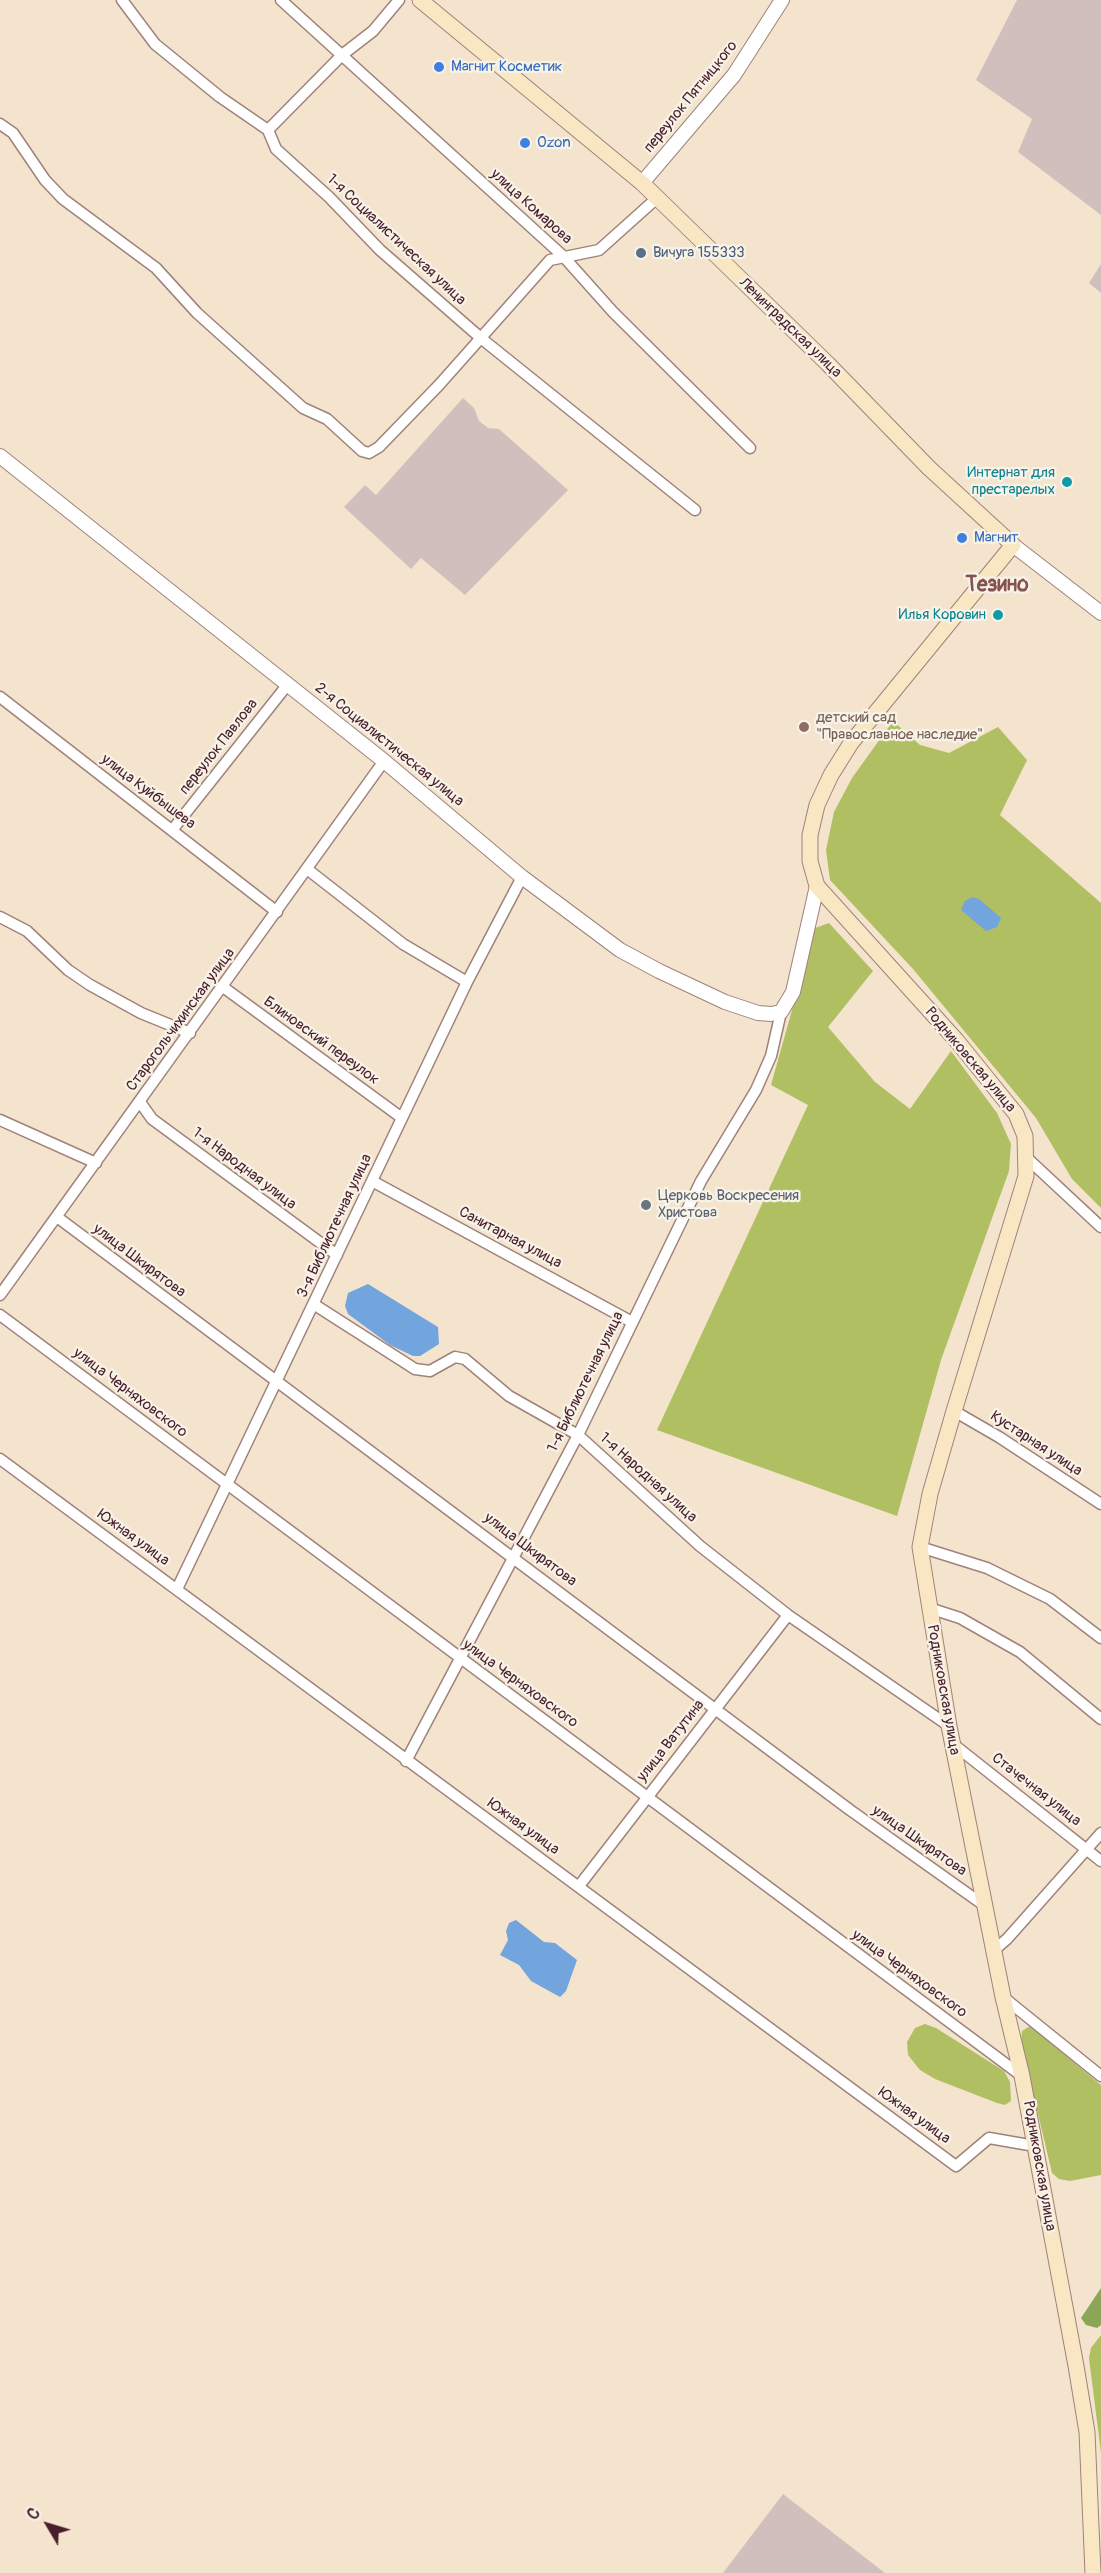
<!DOCTYPE html>
<html>
<head>
<meta charset="utf-8">
<style>
  body { margin:0 }
  #map { position:relative; width:1101px; height:2573px; overflow:hidden; background:#f4e4cd; font-family:Pangolin,sans-serif }
  canvas { display:block }
  .north { position:absolute; left:18px; top:2495px; width:60px; height:60px; -webkit-text-stroke:4px #f7f3e8; paint-order:stroke; rotate:308deg; font-size:16px; font-weight:700; line-height:24px; text-align:center; color:#4a1f2b }
  .north::after { content:''; display:block; margin:auto; width:21px; height:27px; background:#4a1f2b; clip-path:polygon(50% 0,100% 100%,50% 72%,0 100%) }
</style>
</head>
<body>
<div id="map">
<canvas width="1101" height="2573"></canvas>
<div class="north">С</div>
</div>
<script>
const g = document.querySelector('canvas').getContext('2d');
g.lineJoin = 'round';
function fill(path, color) { g.fillStyle = color; g.fill(path, 'evenodd'); }
const toPath = rows => new Path2D(rows.map(r => 'M' + r).join(''));
function strokePath(path, color, width, dash) { g.strokeStyle = color; g.lineWidth = width; g.lineCap = dash ? 'butt' : 'round'; g.setLineDash(dash || []); g.stroke(path); }
function drawText(font, color, halo, rows, align = 'center') {
  g.font = font + ' Pangolin,sans-serif'; g.lineWidth = 4.5; g.setLineDash([]); g.textBaseline = 'middle'; g.strokeStyle = halo; g.fillStyle = color; for (const [text, x, y, turn = 0] of rows) {
    g.save(); g.translate(x, y); g.rotate((+turn || 0) * Math.PI / 180); g.textAlign = isNaN(turn) ? turn : align; if (halo) g.strokeText(text, 0, 0); g.fillText(text, 0, 0); g.restore();
  }
}
fill(toPath([
  [1017,0,1101,0,1101,215,1018,152,1032,119,976,80],
  [1101,264,1101,293,1089,283],
  [463,398,474,408,479,421,488,428,499,429,568,490,465,595,421,558,411,569,344,507,365,485,376,495],
  [783,2494,885,2573,723,2573]
]), '#d1bfbe');
fill(toPath([
  [893,721,920,745,949,753,998,727,1027,760,1000,815,1101,903,1101,1208,1072,1179,1036,1118,913,969,830,880,826,850,834,812,852,778],
  [829,923,873,971,828,1027,875,1082,910,1109,951,1051,997,1113,1011,1144,1009,1171,941,1360,897,1516,657,1430,808,1105,771,1085,815,928],
  [925,2024,936,2028,1004,2071,1010,2082,1011,2101,1005,2105,997,2103,935,2079,920,2070,908,2055,907,2042,915,2028],
  [1030,2026,1101,2085,1101,2175,1070,2181,1059,2179,1052,2173,1021,2042,1022,2031],
  [1101,2335,1101,2453,1089,2358,1091,2348]
]), '#b0bf62');
fill(toPath([
  [1101,2288,1101,2325,1097,2328,1086,2325,1081,2318]
]), '#8ca658');
fill(toPath([
  [972,897,979,899,1001,918,997,927,986,931,961,910,965,901],
  [368,1284,438,1327,439,1344,420,1356,413,1356,390,1345,348,1314,345,1306,348,1293],
  [516,1920,544,1942,555,1943,577,1960,566,1991,560,1997,531,1981,519,1965,500,1955,508,1940,506,1931,509,1923]
]), '#72a4dd');
const minor = toPath([
  [122,0,155,44,220,97,268,130,276,149,329,197,380,250,482,339,695,510],
  [281,0,563,256,613,312,750,448],
  [0,124,13,133,45,180,63,199,156,268,197,313,303,408,327,419,362,451,369,453,379,447,439,385,550,260,599,250,657,198],
  [268,130,342,55,373,31,399,0],
  [0,697,277,912],
  [173,829,288,684],
  [307,869,403,944,467,982],
  [0,917,27,931,68,970,90,985,141,1013,190,1033],
  [223,987,402,1118],
  [140,1102,152,1119,337,1255],
  [0,1120,96,1163],
  [1028,1159,1101,1227],
  [372,1181,632,1322],
  [57,1217,850,1810,985,1906],
  [0,1295,384,761],
  [315,1305,415,1369,430,1371,455,1357,465,1359,509,1396,578,1435,700,1546,788,1615,949,1726],
  [0,1315,1022,2076],
  [954,1411,999,1437,1101,1504],
  [0,1459,956,2166,989,2138,1035,2146],
  [920,1547,987,1568,1050,1599,1101,1638],
  [177,1589,467,982,522,877],
  [929,1608,960,1618,1020,1652,1101,1719],
  [953,1744,1101,1861],
  [406,1761,578,1435,701,1181,756,1090,771,1056,781,1012],
  [579,1886,788,1615],
  [993,1951,1007,1939,1101,1833],
  [1003,1997,1101,2076]
]);
const tertiary = toPath([
  [642,183,734,75,782,0],
  [0,456,384,761,522,877,620,950,659,971,725,1002,758,1013,771,1014,781,1012,793,992,817,886],
  [1013,545,1101,613]
]);
const secondary = toPath([
  [420,0,642,183,828,364,929,468,1013,545,851,743,831,775,817,805,810,835,810,861,817,886,957,1041,1016,1114,1025,1136,1026,1176,954,1411,930,1494,920,1547,949,1726,1003,1997,1022,2076,1076,2366,1087,2432,1093,2573]
]);
strokePath(minor, '#9f827c', 13);
strokePath(tertiary, '#9f827c', 16);
strokePath(secondary, '#9f827c', 17);
strokePath(minor, '#fff', 10);
strokePath(tertiary, '#fff', 14);
strokePath(secondary, '#f9e7c3', 15);
for (const [x, y, r, color] of [
  [439,67,6,"#3f7fe0"],
  [525,143,6,"#3f7fe0"],
  [641,253,6,"#5c6f8a"],
  [1067,482,6,"#0f9aa8"],
  [962,538,6,"#3f7fe0"],
  [998,615,6,"#0f9aa8"],
  [804,727,6,"#8d6e63"],
  [646,1205,6,"#6b7280"]
]) { const dot = new Path2D(); dot.arc(x, y, r, 0, 2 * Math.PI); g.fillStyle = color; g.fill(dot); strokePath(dot, '#f7f3e8', 2); }
drawText('15px', '#366cbe', '#f7f3e8', [
  ["Магнит Косметик",451,67],
  ["Ozon",537,143],
  ["Магнит",974,538]
], 'left');
drawText('15px', '#4a1f2b', '#f7f3e8', [
  ["переулок Пятницкого",691,97,-51],
  ["улица Комарова",531,207,42],
  ["1-я Социалистическая улица",396,240,43],
  ["Ленинградская улица",790,328,44],
  ["2-я Социалистическая улица",389,745,39],
  ["переулок Павлова",219,747,-52],
  ["улица Куйбышева",148,792,37],
  ["Старогольчихинская улица",181,1020,-54],
  ["Блиновский переулок",321,1041,36],
  ["Родниковская улица",970,1060,50],
  ["1-я Народная улица",244,1169,37],
  ["3-я Библиотечная улица",335,1226,-65],
  ["Санитарная улица",510,1238,28],
  ["улица Шкирятова",139,1261,37],
  ["1-я Библиотечная улица",586,1382,-64],
  ["улица Черняховского",130,1393,37],
  ["Кустарная улица",1036,1444,33],
  ["1-я Народная улица",648,1478,42],
  ["Южная улица",133,1538,36],
  ["улица Шкирятова",530,1550,37],
  ["улица Черняховского",520,1684,36],
  ["Родниковская улица",943,1690,80],
  ["улица Ватутина",671,1741,-52],
  ["Стачечная улица",1036,1790,38],
  ["Южная улица",523,1827,36],
  ["улица Шкирятова",919,1841,35],
  ["улица Черняховского",909,1974,36],
  ["Южная улица",914,2116,36],
  ["Родниковская улица",1039,2166,80]
]);
drawText('15px', '#4e5e75', '#f7f3e8', [
  ["Вичуга 155333",653,253]
], 'left');
drawText('15px', '#0d838f', '#f7f3e8', [
  ["Интернат для",1055,473],
  ["престарелых",1055,490],
  ["Илья Коровин",986,615]
], 'right');
drawText('15px', '#785e54', '#f7f3e8', [
  ["детский сад",816,718],
  ["\"Православное наследие\"",816,735]
], 'left');
drawText('15px', '#5b616d', '#f7f3e8', [
  ["Церковь Воскресения",658,1196],
  ["Христова",658,1213]
], 'left');
drawText('bold 21px', '#87514f', '#f7f3e8', [
  ["Тезино",997,586]
]);
</script>
</body>
</html>
